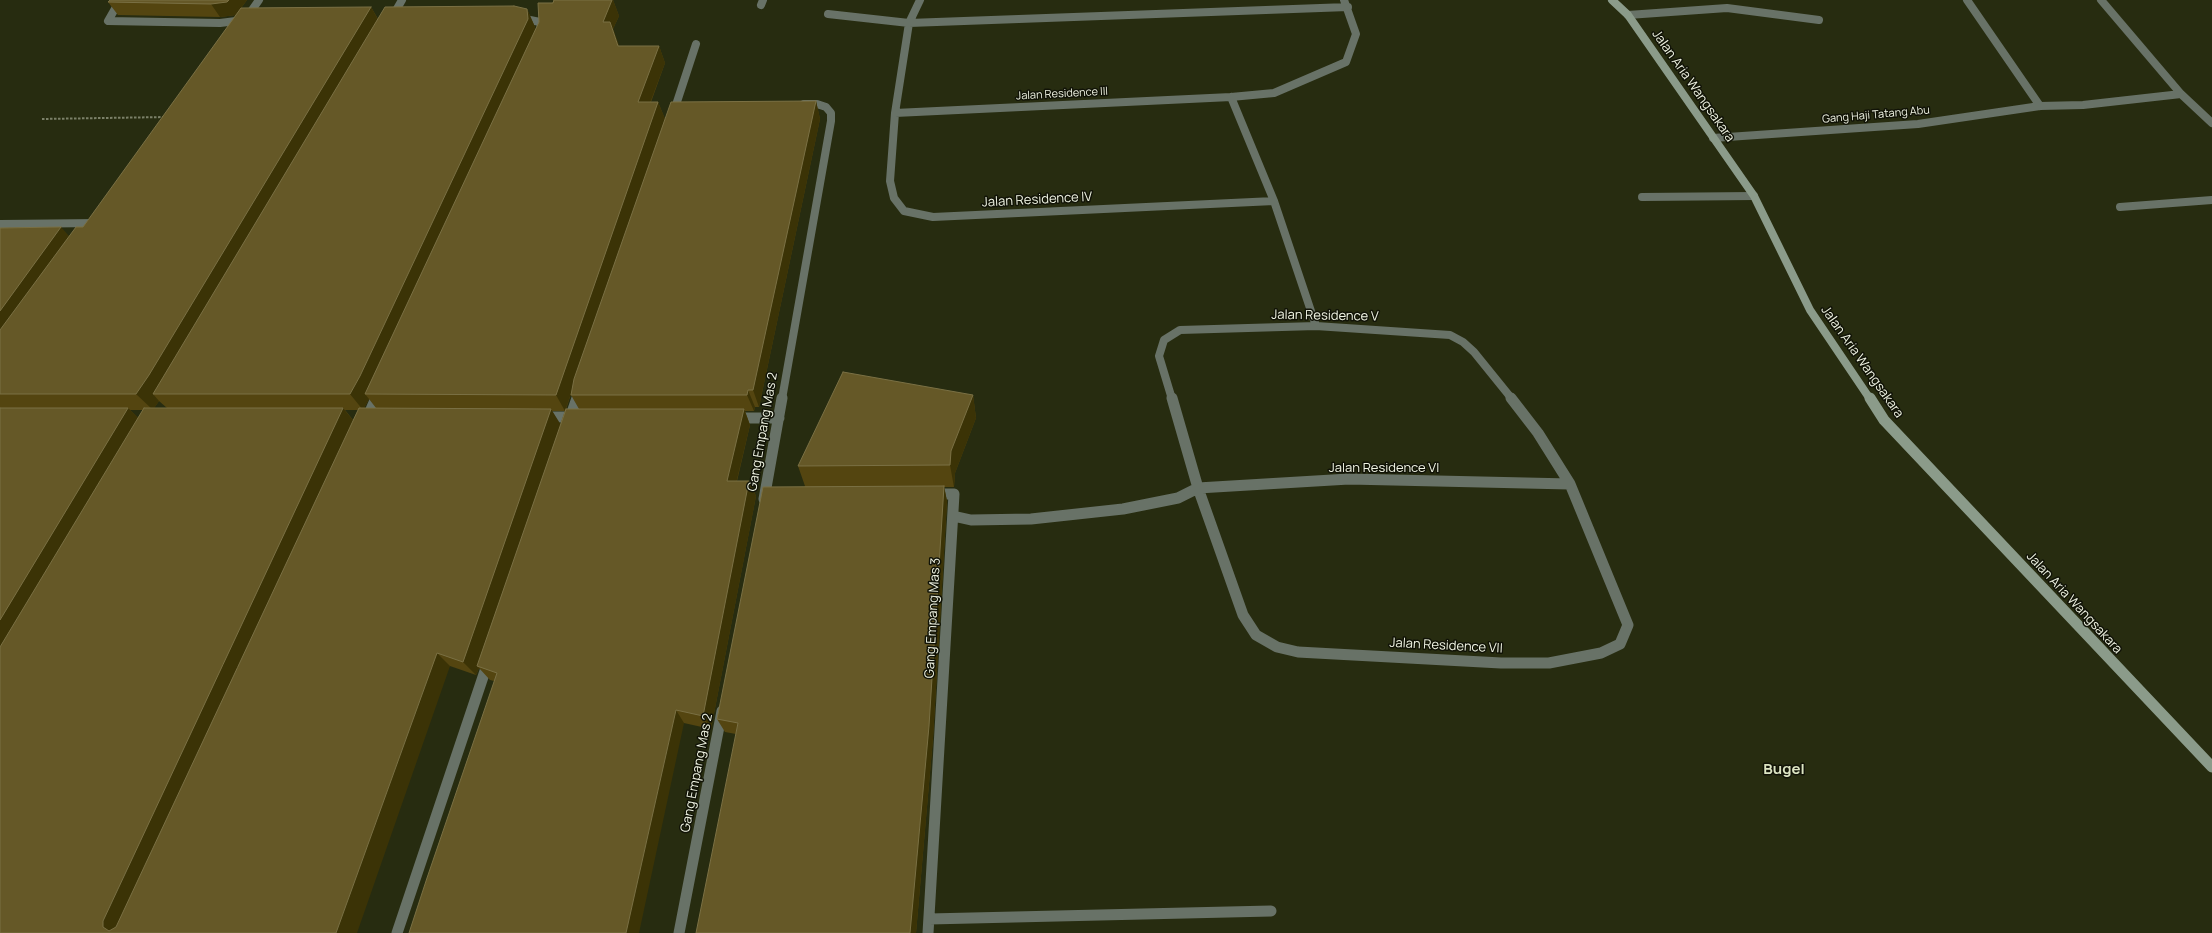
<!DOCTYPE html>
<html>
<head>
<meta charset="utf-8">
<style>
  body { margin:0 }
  canvas { display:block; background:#272c10 }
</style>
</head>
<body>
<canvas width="2212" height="933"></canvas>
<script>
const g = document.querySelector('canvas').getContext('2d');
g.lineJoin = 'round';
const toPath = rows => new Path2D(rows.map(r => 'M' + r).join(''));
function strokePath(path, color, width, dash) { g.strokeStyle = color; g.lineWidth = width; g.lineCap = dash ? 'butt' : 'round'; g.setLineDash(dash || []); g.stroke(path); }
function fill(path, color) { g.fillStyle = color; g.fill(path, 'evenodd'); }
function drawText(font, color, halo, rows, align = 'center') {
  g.font = font + ' Manrope,sans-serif'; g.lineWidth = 3; g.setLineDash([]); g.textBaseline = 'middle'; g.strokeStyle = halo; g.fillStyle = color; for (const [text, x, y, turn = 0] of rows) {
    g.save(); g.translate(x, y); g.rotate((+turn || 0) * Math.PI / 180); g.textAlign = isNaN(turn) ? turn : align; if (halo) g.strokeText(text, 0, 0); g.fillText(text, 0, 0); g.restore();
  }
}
strokePath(toPath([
  [42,119,166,117]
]), '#7b8068', 2, [2.5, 1.5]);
strokePath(toPath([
  [120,0,108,21,220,23,244,20],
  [920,0,909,23,895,113,890,181,894,198,904,211,933,217,1274,201],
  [1967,0,2040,106],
  [2101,0,2181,94,2212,123],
  [761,5,763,0],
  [828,14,909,23,1348,7],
  [1628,15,1727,8,1819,20],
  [520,18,540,22,542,33],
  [391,19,402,0],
  [245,20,259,0],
  [1231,97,1274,201,1316,326],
  [895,113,1231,97,1274,93,1346,62,1356,34,1344,0],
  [673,114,696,44],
  [1713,138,1918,124,2040,106,2083,105,2181,94],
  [1642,197,1754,196],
  [2120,207,2212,200],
  [0,224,100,223],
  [376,399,379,392],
  [576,399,579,391],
  [782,399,831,121,831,113,826,107,817,104,804,104],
  [1172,399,1159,356,1164,340,1180,330,1316,326,1450,335,1463,342,1474,352,1512,399]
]), '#687267', 8);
strokePath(toPath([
  [1172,398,1198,488,1243,615,1256,635,1277,647,1298,652,1501,663,1549,663,1601,653,1620,644,1628,625,1570,484,1538,433,1511,398],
  [543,417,575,417],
  [735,418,779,418],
  [366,421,376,398],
  [569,421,577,398],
  [764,499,782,398],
  [953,516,971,520,1031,519,1123,509,1178,498,1198,488,1349,479,1570,484],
  [929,919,1271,911],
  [397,933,488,662],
  [679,933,722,711],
  [928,933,954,494,932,494]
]), '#687267', 11);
strokePath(toPath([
  [1612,0,1628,15,1754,196,1810,310,1870,399]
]), '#8b9b8a', 8);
strokePath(toPath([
  [1870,398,1884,420,2212,767]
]), '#8b9b8a', 11);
fill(toPath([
  [110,0,247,0,236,15,220,17,118,15,108,2],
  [554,0,613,0,619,16,613,29,619,46,659,46,665,63,651,102,658,102,665,119,816,101,820,119,759,407,755,407,754,411,745,411,750,425,737,481,749,481,756,496,711,729,494,681,490,680,479,668,476,675,450,666,0,933,0,228,69,236,83,227,371,7,378,19,527,9,535,27,535,30],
  [571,394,571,395,579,409,566,409],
  [369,399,376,408,364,408],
  [159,401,167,408,154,408],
  [130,410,143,410,138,418],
  [345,410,358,410,353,420],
  [552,411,565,411,560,425],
  [973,395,976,418,955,473,954,487,944,487,947,501,933,738,916,933,696,933,736,734,725,732,717,719,805,486,798,466]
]), '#544510');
fill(toPath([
  [229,0,247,0,236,15,220,17,211,4],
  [612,0,613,0,619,16,613,29,625,63,603,22],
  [371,7,381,25,153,394,159,401,153,410,136,394],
  [527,9,535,27,535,36,365,394,369,399,363,410,350,394],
  [659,46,665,63,644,119,638,102],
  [816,101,820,119,759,407,753,390],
  [658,102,665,119,565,411,556,395],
  [61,227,77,245,0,353,0,311],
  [748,390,755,407,754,411,747,395],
  [973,395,976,418,955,473,954,487,950,465,951,451],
  [128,408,145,424,0,671,0,620],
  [343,408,356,424,126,930,109,931,103,927,103,921],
  [551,409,561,425,477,666,479,668,476,675,463,662],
  [744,409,750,425,733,496,727,481],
  [749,481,756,496,711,729,703,716],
  [944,486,947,501,933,738,916,933,910,933],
  [437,653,450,666,357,933,336,933],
  [676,710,684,723,639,933,626,933]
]), '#3b3306');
const building = toPath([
  [110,0,229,0,227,2,211,4,108,2,110,0],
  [554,0,612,0,603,22,610,22,618,46,659,46,638,102,658,102,556,395,365,394,539,22,538,3,553,3,554,0],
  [514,6,527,9,528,19,360,376,350,394,153,394,385,7,514,6],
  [371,7,149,375,136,394,0,394,0,330,76,227,83,227,241,8,371,7],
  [816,101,753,390,748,390,747,395,571,395,574,379,671,102,816,101],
  [61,227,0,311,0,228,61,227],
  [843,372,973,395,951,451,950,465,798,466,843,372],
  [0,408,128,408,0,620,0,408],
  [144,408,343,408,103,921,103,927,109,931,116,927,359,408,551,409,463,662,437,653,336,933,0,933,0,647,144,408],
  [566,409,744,409,727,481,749,481,703,716,676,710,626,933,409,933,427,878,497,673,477,666,566,409],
  [944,486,929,726,910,933,696,933,738,723,717,719,763,487,944,486]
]);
fill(building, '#655827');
strokePath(building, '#7a7044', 1);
drawText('11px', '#f0f4e3', '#111307', [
  ["Jalan Residence III",1062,94,-3],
  ["Gang Haji Tatang Abu",1876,115,-5]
]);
drawText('13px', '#f0f4e3', '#111307', [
  ["Jalan Aria Wangsakara",1693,86,55],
  ["Jalan Residence IV",1037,200,-3],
  ["Jalan Residence V",1325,316,1],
  ["Jalan Aria Wangsakara",1862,362,55],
  ["Gang Empang Mas 2",763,432,-80],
  ["Jalan Residence VI",1384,468],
  ["Jalan Aria Wangsakara",2074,603,47],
  ["Gang Empang Mas 3",933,618,-87],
  ["Jalan Residence VII",1446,646,3],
  ["Gang Empang Mas 2",697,773,-79]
]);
drawText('bold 15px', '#dce4c2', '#111307', [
  ["Bugel",1784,770]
]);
</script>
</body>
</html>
